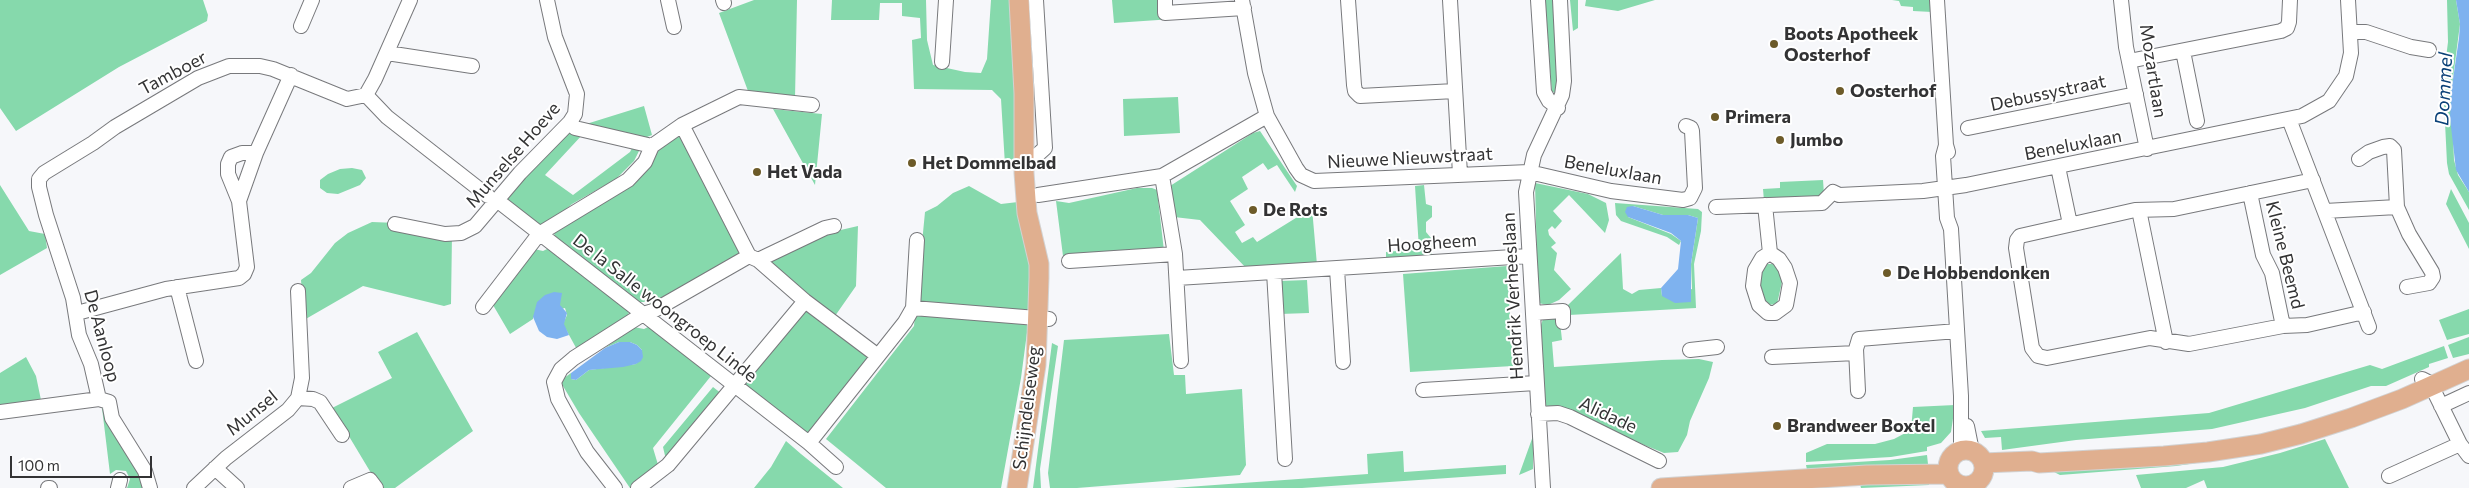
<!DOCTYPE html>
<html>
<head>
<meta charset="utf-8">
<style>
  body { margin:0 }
  #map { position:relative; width:2469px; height:488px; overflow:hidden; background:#f6f7fa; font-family:Commissioner,sans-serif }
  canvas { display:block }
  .scale { position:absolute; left:10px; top:456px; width:142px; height:22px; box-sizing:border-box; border:2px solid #333334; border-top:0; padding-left:6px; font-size:15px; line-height:18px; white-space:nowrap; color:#333334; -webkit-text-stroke:4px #fff; paint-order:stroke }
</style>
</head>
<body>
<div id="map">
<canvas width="2469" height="488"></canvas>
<div class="scale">100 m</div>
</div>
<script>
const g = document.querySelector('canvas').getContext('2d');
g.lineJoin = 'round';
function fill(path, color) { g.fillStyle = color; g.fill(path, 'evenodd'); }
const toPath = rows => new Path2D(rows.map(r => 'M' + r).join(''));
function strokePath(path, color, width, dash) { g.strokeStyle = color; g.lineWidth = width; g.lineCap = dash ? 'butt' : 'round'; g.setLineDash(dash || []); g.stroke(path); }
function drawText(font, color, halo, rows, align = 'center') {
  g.font = font + ' Commissioner,sans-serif'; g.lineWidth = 4; g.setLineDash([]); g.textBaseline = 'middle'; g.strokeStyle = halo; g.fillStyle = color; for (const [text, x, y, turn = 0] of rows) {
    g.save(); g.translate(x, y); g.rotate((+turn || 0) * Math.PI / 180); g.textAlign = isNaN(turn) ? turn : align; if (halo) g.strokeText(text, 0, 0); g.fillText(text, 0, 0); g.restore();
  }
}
fill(toPath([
  [0,0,203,0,208,15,207,21,119,67,16,131,0,108],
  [754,0,797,0,795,98,748,91,719,13],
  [832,0,926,0,927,40,933,65,965,72,981,73,987,59,991,0,1017,0,1021,165,1005,165,1001,99,992,90,914,89,912,40,921,38,920,18,902,16,902,3,880,3,879,20,831,20],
  [1112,0,1172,0,1173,19,1114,23],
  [1543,0,1556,0,1561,60,1556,94,1552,91],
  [1570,0,1578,0,1578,28,1573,31],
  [1586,0,1655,0,1618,11,1585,6],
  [1892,0,1932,0,1932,12,1913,11,1913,7,1901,6,1899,1],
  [2447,0,2456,0,2460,24,2451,93,2454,160,2458,175,2469,192,2469,210,2449,174,2447,163,2443,82,2448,42],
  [1178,97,1180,133,1124,136,1123,99],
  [644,106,652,135,642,139,583,125],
  [773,109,822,114,815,185],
  [565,129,583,134,545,175,573,195,630,152,633,146,641,147,634,161,616,179,572,204,548,224,535,224,502,200],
  [1260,131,1297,186,1295,192,1277,165,1268,170,1263,163,1242,177,1248,189,1230,201,1245,225,1235,232,1242,243,1253,237,1257,242,1312,208,1317,265,1248,270,1200,220,1174,217,1170,186,1253,133],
  [679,133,743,257,653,308,647,302,636,302,555,241,554,230],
  [352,168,362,170,366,178,360,185,338,194,327,193,320,188,320,180,328,174,340,169],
  [1823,180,1824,194,1822,198,1764,201,1763,189,1780,188,1780,182],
  [1535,183,1588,194,1606,203,1609,220,1605,233,1569,195,1553,211,1562,221,1555,229,1552,226,1548,230,1549,235,1556,243,1551,247,1557,253,1554,270,1571,289,1559,300,1548,305,1538,303],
  [0,185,29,231,45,234,47,248,0,275],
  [1424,185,1426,204,1432,206,1432,217,1426,222,1426,232,1431,238,1432,258,1386,261,1386,252,1419,249,1415,186],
  [969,186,1001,204,1018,202,1034,246,1032,295,1021,378,1001,488,886,488,826,439,914,326,925,212,937,206,953,193],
  [1137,188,1152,188,1157,190,1164,251,1063,256,1056,201,1069,203],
  [2451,189,2469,223,2469,249,2446,204],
  [1615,203,1698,209,1702,212,1701,231,1694,264,1696,308,1569,315,1568,305,1621,253,1623,289,1632,294,1639,290,1661,288,1662,296,1692,289,1691,264,1698,218,1688,215,1663,215,1633,206,1628,217,1671,234,1681,241,1679,245,1667,237,1621,221,1616,215],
  [372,222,397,223,452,234,451,304,444,306,363,286,304,320,301,280,311,273,335,243,348,233],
  [858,226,856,286,835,316,777,271,766,259,832,232],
  [549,248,629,309,628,320,580,355,563,324,567,315,565,308,533,317,533,319,510,334,493,305,534,249,543,251],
  [1766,264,1772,264,1778,267,1782,282,1777,304,1768,305,1763,300,1759,287,1762,269],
  [1507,266,1513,366,1410,372,1403,274],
  [1307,280,1309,313,1280,314,1280,281],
  [807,306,872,357,808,436,742,389],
  [2469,309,2469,334,2447,340,2439,320],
  [1553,315,1560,322,1562,340,1552,342,1554,367,1662,360,1699,359,1713,362,1709,378,1690,421,1687,435,1678,452,1664,453,1545,405,1541,325,1544,316],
  [650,326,711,376,653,448,659,468,630,488,579,413,560,381,571,373,571,379,576,380,589,370,636,364,642,350,637,345,630,342,619,342,605,348,634,327,644,329],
  [417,332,473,431,395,488,380,488,332,408,392,378,378,352],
  [1169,334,1174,375,1185,375,1186,394,1242,389,1246,465,1240,475,1077,488,1050,488,1048,473,1064,340],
  [2469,337,2469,354,2453,358,2448,345],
  [1052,343,1058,346,1040,469,1041,488,1033,488],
  [2444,346,2448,358,2429,364,2429,367,2386,386,2371,386,2305,408,2212,429,2076,440,2002,450,2001,437,1985,438,1981,431,2209,413,2370,365,2382,369],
  [26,357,36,376,41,400,0,406,0,373],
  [713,387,722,394,666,460,663,447],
  [1955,405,1951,432,1941,443,1927,447,1927,451,1891,457,1806,462,1806,453,1827,444,1875,444,1894,439,1911,430,1913,407],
  [102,408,105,409,138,471,144,488,127,488,130,479,126,471,116,470,110,474],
  [1533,436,1533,469,1519,475],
  [2325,439,2349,488,2207,488,2204,480,2186,488,2141,488,2136,475,2223,467,2280,453],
  [786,441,801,454,843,488,754,488,771,467],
  [1403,451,1404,472,1506,465,1506,474,1302,488,1173,488,1368,474,1367,454],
  [1927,455,1928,464,1858,471,1807,470,1806,465,1890,460],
  [2203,462,2176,466,2060,475,2048,469],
  [1929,478,1929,485,1861,488,1860,484]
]), '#86d9ac');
fill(toPath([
  [2456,0,2469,0,2469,192,2456,170,2450,118,2451,93,2459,38,2460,24],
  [1633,206,1663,215,1688,215,1698,218,1691,264,1691,302,1675,303,1662,296,1661,288,1678,269,1681,241,1671,233,1628,217,1625,212,1627,207],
  [554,292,562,293,560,305,567,313,564,324,569,335,557,339,547,337,539,331,533,317,537,302,545,295],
  [619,342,630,342,637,345,642,350,643,357,641,361,636,364,623,367,589,370,576,380,571,379,571,373,605,348]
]), '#7eb2ef');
const minor = toPath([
  [668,0,674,27],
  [723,0,724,3],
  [1165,0,1165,13,1244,8],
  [1242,0,1255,73,1267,116,1296,168,1301,175,1314,181,1529,172,1611,191,1683,200,1690,198,1695,188,1692,131,1691,128,1686,126],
  [1348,0,1354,85,1355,91,1360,96,1455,91],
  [1450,0,1460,174],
  [1538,0,1544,92,1549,101,1558,108],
  [1937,0,1946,145,1948,152],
  [2121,0,2126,47,2147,149],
  [301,26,312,0],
  [2350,32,2366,32,2411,47,2429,50],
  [2183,51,2197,121],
  [387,53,472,66],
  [2129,61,2281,31,2287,28,2289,22,2290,0],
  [942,62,946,0],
  [366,95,387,117,488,196],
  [2289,119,2369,327],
  [570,122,575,128,652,146],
  [682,125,749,256,758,260,805,301,878,356],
  [1968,128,2136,94],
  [1946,145,1943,156,1947,218,1951,229,1961,396,1961,451],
  [242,153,256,153,239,201,228,174,228,164,231,157,242,153],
  [256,153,291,75],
  [1035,157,1045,148,1036,0],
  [2359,159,2369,152,2383,147,2390,146,2394,150,2397,207,2409,234,2432,272,2433,277,2429,283,2407,287],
  [2058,167,2070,224],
  [1162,176,1175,254,1181,361],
  [2313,180,2174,209,2135,210,2020,236,2017,240,2016,248,2032,348,2038,356,2047,358,2150,338,2189,344,2283,326,2307,325,2364,312],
  [2250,193,2263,255,2272,273,2283,326],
  [1038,195,1162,176,1267,116],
  [498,201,809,443,836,467],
  [1765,205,1770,253,1762,258,1755,270,1753,286,1759,305,1768,313,1775,313,1786,305,1790,283,1785,268,1779,259,1770,253],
  [1716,207,1822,203,1833,192,1839,195,1923,191,1966,185,2302,116,2329,101,2346,76,2351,53,2348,0],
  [2139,210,2166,342],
  [2325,211,2397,207],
  [395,224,445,234,461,233,475,226,520,173,570,122,575,114,577,94,555,37,547,0],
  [758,260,825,228,834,226],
  [1069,261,1175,254],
  [1337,269,1343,362],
  [1274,272,1285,459],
  [1177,278,1529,256],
  [177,287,196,361],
  [483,307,539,234,628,180,645,162,652,146,682,125,739,97,812,105],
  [913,308,1049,319],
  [77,313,166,289,239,278,244,274,247,267,239,201],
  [1533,313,1563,311,1563,322],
  [1690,350,1717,347],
  [1772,357,1856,353],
  [2422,379,2430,383,2460,444,2469,456],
  [1423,390,1536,383],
  [1858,391,1856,349,1859,339,1957,331],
  [298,398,313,399,320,402,342,435],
  [2441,406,2469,393],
  [0,412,99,399],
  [1538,414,1558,413,1570,417,1659,461],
  [1967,426,1972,451],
  [809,443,905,322,913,308,917,240],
  [215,468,237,488],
  [2389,476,2460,444],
  [1961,485,1961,488],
  [48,488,50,488],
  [118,488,120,480],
  [150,488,145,471,112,418,109,402,99,399,91,364,79,335,73,298,46,215,39,187,39,179,44,173,93,143,115,127,198,78,229,66,260,66,273,69,347,99,366,95,375,79,410,0],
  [194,488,226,458,288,410,298,398,302,378,298,291],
  [351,488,370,480,376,488],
  [615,488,587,452,558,399,554,382,561,369,574,358,643,314,653,311,749,256],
  [638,488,668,465,805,301],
  [1543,488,1526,192,1534,155,1562,95,1564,81,1560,0],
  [1972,488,1973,485]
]);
const major = toPath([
  '1948 468a18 18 0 1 1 36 0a18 18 0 1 1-36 0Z',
  [1983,463,2032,461,2039,463,2164,456,2208,452,2261,444,2301,434,2351,418,2402,399,2469,369],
  [1017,488,1036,365,1039,278,1039,264,1027,213,1024,173,1024,93,1019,0],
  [1661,488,1867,475,1949,474]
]);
strokePath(minor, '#78797c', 16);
strokePath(major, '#d2d2d2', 21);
strokePath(minor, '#fff', 14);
strokePath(major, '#e0af8f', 19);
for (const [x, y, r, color] of [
  [1774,44,5,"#6d5b29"],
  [1840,91,5,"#6d5b29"],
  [1715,117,5,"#6d5b29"],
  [1780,140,5,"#6d5b29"],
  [912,163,5,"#6d5b29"],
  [757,172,5,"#6d5b29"],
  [1253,210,5,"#6d5b29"],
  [1887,273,5,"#6d5b29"],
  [1777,426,5,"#6d5b29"]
]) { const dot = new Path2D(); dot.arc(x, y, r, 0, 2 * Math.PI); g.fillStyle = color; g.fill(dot); strokePath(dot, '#fff', 2); }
drawText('bold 18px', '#333334', '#fff', [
  ["Boots Apotheek",1784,34],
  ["Oosterhof",1784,55],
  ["Oosterhof",1850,91],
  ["Primera",1725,117],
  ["Jumbo",1790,140],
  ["Het Dommelbad",922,163],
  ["Het Vada",767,172],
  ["De Rots",1263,210],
  ["De Hobbendonken",1897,273],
  ["Brandweer Boxtel",1787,426]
], 'left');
drawText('18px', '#333334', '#fff', [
  ["Mozartlaan",2153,71,81],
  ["Tamboer",173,73,-28],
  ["Debussystraat",2048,93,-12],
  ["Beneluxlaan",2073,145,-11],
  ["Munselse Hoeve",513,155,-49],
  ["Nieuwe Nieuwstraat",1410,158,-3],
  ["Beneluxlaan",1613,170,10],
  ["Hoogheem",1432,243,-4],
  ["Kleine Beemd",2285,255,76],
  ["Hendrik Verheeslaan",1513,296,-93],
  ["De la Salle woongroep Linde",665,308,38],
  ["De Aanloop",102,336,75],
  ["Schijndelseweg",1027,408,-83],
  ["Munsel",252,413,-39],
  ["Alidade",1608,415,25]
]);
drawText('italic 19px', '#094077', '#fff', [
  ["Dommel",2444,89,-87]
]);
</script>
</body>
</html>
